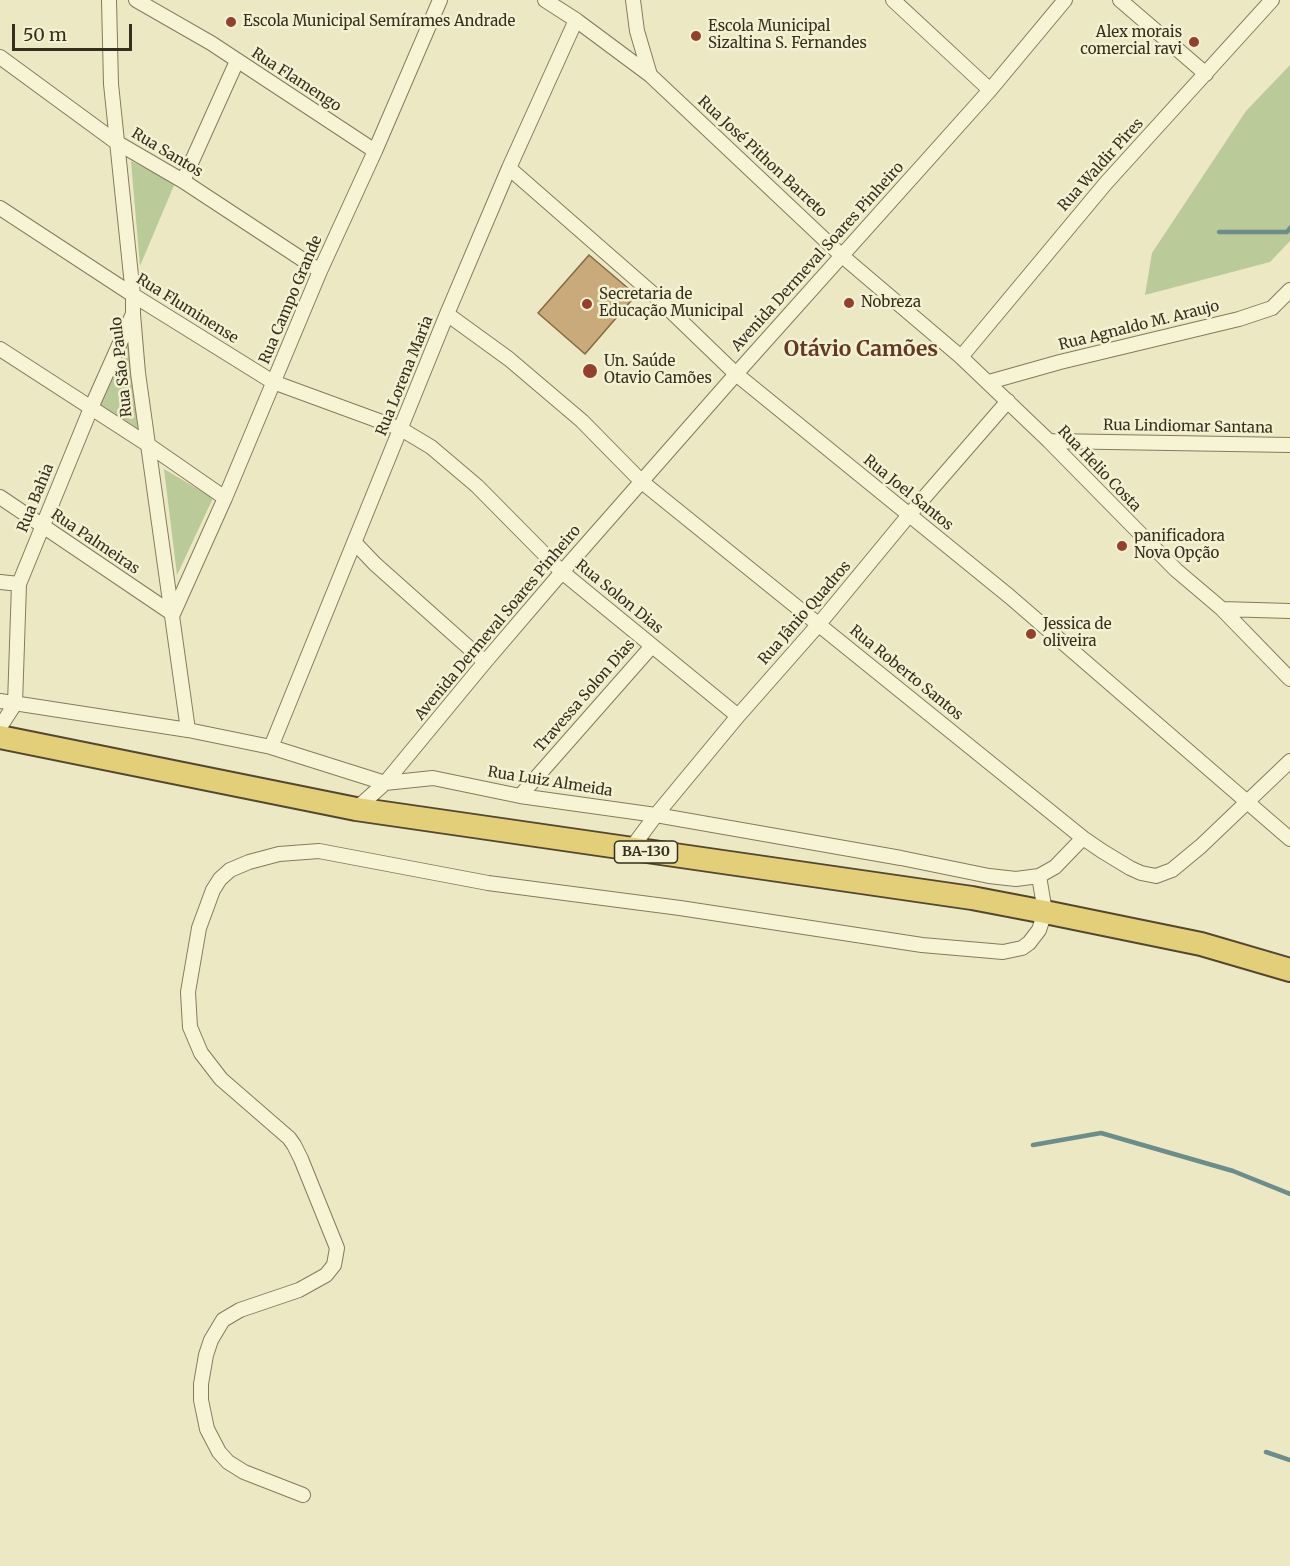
<!DOCTYPE html>
<html>
<head>
<meta charset="utf-8">
<style>
  body { margin:0 }
  #map { position:relative; width:1290px; height:1566px; overflow:hidden; background:#ece8c3; font-family:Merriweather,serif }
  canvas { display:block }
  .scale { position:absolute; left:12px; top:24px; width:120px; height:27px; box-sizing:border-box; border:3px solid #362f1e; border-top:0; padding-left:8px; font-size:18px; line-height:21px; white-space:nowrap; color:#362f1e; -webkit-text-stroke:4px #f4f1d3; paint-order:stroke }
</style>
</head>
<body>
<div id="map">
<canvas width="1290" height="1566"></canvas>
<div class="scale">50 m</div>
</div>
<script>
const g = document.querySelector('canvas').getContext('2d');
g.lineJoin = 'round';
function fill(path, color) { g.fillStyle = color; g.fill(path, 'evenodd'); }
const toPath = rows => new Path2D(rows.map(r => 'M' + r).join(''));
function strokePath(path, color, width, dash) { g.strokeStyle = color; g.lineWidth = width; g.lineCap = dash ? 'butt' : 'round'; g.setLineDash(dash || []); g.stroke(path); }
function drawText(font, color, halo, rows, align = 'center') {
  g.font = font + ' Merriweather,serif'; g.lineWidth = 5; g.setLineDash([]); g.textBaseline = 'middle'; g.strokeStyle = halo; g.fillStyle = color; for (const [text, x, y, turn = 0] of rows) {
    g.save(); g.translate(x, y); g.rotate((+turn || 0) * Math.PI / 180); g.textAlign = isNaN(turn) ? turn : align; if (halo) g.strokeText(text, 0, 0); g.fillText(text, 0, 0); g.restore();
  }
}
fill(toPath([
  [1290,65,1290,241,1270,262,1145,295,1152,253,1246,111],
  [131,161,175,183,140,266],
  [129,336,138,430,96,406],
  [164,469,213,498,177,575]
]), '#baca98');
strokePath(toPath([
  [1219,232,1287,232,1290,228],
  [1033,1145,1101,1133,1233,1171,1290,1194],
  [1266,1452,1290,1460]
]), '#6d8d8b', 4.5);
const building = toPath([
  [589,255,636,295,585,354,538,313,589,255]
]);
fill(building, '#c9aa7b');
strokePath(building, '#846942', 1.5);
const minor = toPath([
  [109,0,111,84,133,295,133,314,138,373,188,730],
  [136,0,211,43,375,151],
  [545,0,576,20,650,75,841,255,961,357,1049,441,1176,570,1222,609,1290,679],
  [633,0,637,31,650,75],
  [893,0,990,90],
  [1120,0,1206,74],
  [0,57,116,142,183,181,320,271],
  [509,168,652,293,736,374,1009,596,1290,839],
  [183,181,237,61],
  [0,208,133,295,273,382,401,429,431,447,477,486,562,572,738,716],
  [447,314,509,359,582,421,642,482,1083,838,1102,851,1130,868,1141,873,1156,876,1172,870,1201,846,1290,761],
  [0,349,147,444,225,498],
  [961,357,1106,183,1272,0],
  [989,382,1060,362,1239,319,1272,308,1290,290],
  [1049,441,1290,445],
  [0,497,173,614,225,498,320,271,375,151,440,0],
  [355,543,375,564,485,662],
  [0,582,19,584],
  [1222,609,1290,611],
  [0,701,188,730,271,747,385,783,433,778,520,796,656,815,901,858,989,876,1016,879,1039,876,1055,867,1083,838],
  [0,727,15,704,19,584,91,408,132,316],
  [271,747,447,314,509,168,576,20],
  [520,796,652,646],
  [356,809,385,783,485,662,562,572,736,374,990,90,1065,0],
  [630,850,656,815,738,716,819,624,909,515,1008,401],
  [303,1495,244,1472,228,1462,219,1452,207,1429,201,1400,201,1384,206,1355,211,1340,223,1320,240,1310,299,1290,326,1275,334,1265,337,1248,301,1159,294,1145,289,1138,221,1079,201,1053,190,1027,188,992,199,928,213,890,220,879,230,870,249,862,279,854,319,851,488,883,680,908,922,945,1003,952,1022,948,1029,943,1039,930,1045,912,1039,876]
]);
const trunk = toPath([
  [0,737,356,809,972,898,1045,912,1201,944,1290,970]
]);
strokePath(minor, '#867a5b', 16);
strokePath(trunk, '#54472f', 26);
strokePath(minor, '#f7f4d6', 14);
strokePath(trunk, '#e3cf7a', 22);
for (const [x, y, r, color] of [
  [231,22,6,"#93402d"],
  [696,36,6,"#93402d"],
  [1194,42,6,"#93402d"],
  [849,303,6,"#93402d"],
  [587,304,6,"#93402d"],
  [590,371,8,"#93402d"],
  [1122,546,6,"#93402d"],
  [1031,634,6,"#93402d"]
]) { const dot = new Path2D(); dot.arc(x, y, r, 0, 2 * Math.PI); g.fillStyle = color; g.fill(dot); strokePath(dot, '#f4f1d3', 2); }
for (const [x, y, w] of [
  [646,852,63]
]) { const box = new Path2D(); box.roundRect(x - w / 2, y - 11, w, 22, 4.5); g.fillStyle = '#f4f1d3'; g.fill(box); strokePath(box, '#362f1e', 1.5); }
drawText('bold 14px', '#362f1e', null, [
  ["BA-130",646,852]
]);
drawText('15px', '#362f1e', '#f4f1d3', [
  ["Escola Municipal Semírames Andrade",243,22],
  ["Escola Municipal",708,27],
  ["Sizaltina S. Fernandes",708,44],
  ["Alex morais",1182,33,"right"],
  ["comercial ravi",1182,50,"right"],
  ["Secretaria de",599,295],
  ["Educação Municipal",599,312],
  ["Nobreza",861,303],
  ["Un. Saúde",604,362],
  ["Otavio Camões",604,379],
  ["panificadora",1134,537],
  ["Nova Opção",1134,554],
  ["Jessica de",1043,625],
  ["oliveira",1043,642]
], 'left');
drawText('15px', '#362f1e', '#f4f1d3', [
  ["Rua Flamengo",296,80,33],
  ["Rua Santos",167,153,31],
  ["Rua José Pithon Barreto",762,157,43],
  ["Rua Waldir Pires",1101,165,-48],
  ["Avenida Dermeval Soares Pinheiro",818,257,-48],
  ["Rua Campo Grande",291,300,-67],
  ["Rua Fluminense",187,309,32],
  ["Rua Agnaldo M. Araujo",1139,326,-14],
  ["Rua São Paulo",122,367,-96],
  ["Rua Lorena Maria",405,376,-68],
  ["Rua Lindiomar Santana",1188,427,1],
  ["Rua Helio Costa",1099,469,46],
  ["Rua Joel Santos",908,493,39],
  ["Rua Bahia",36,498,-68],
  ["Rua Palmeiras",95,542,34],
  ["Rua Solon Dias",619,597,39],
  ["Rua Jânio Quadros",805,613,-49],
  ["Avenida Dermeval Soares Pinheiro",498,623,-50],
  ["Rua Roberto Santos",906,673,39],
  ["Travessa Solon Dias",585,696,-49],
  ["Rua Luiz Almeida",550,782,9]
]);
drawText('bold 21px', '#613a1f', '#f4f1d3', [
  ["Otávio Camões",861,350]
]);
</script>
</body>
</html>
